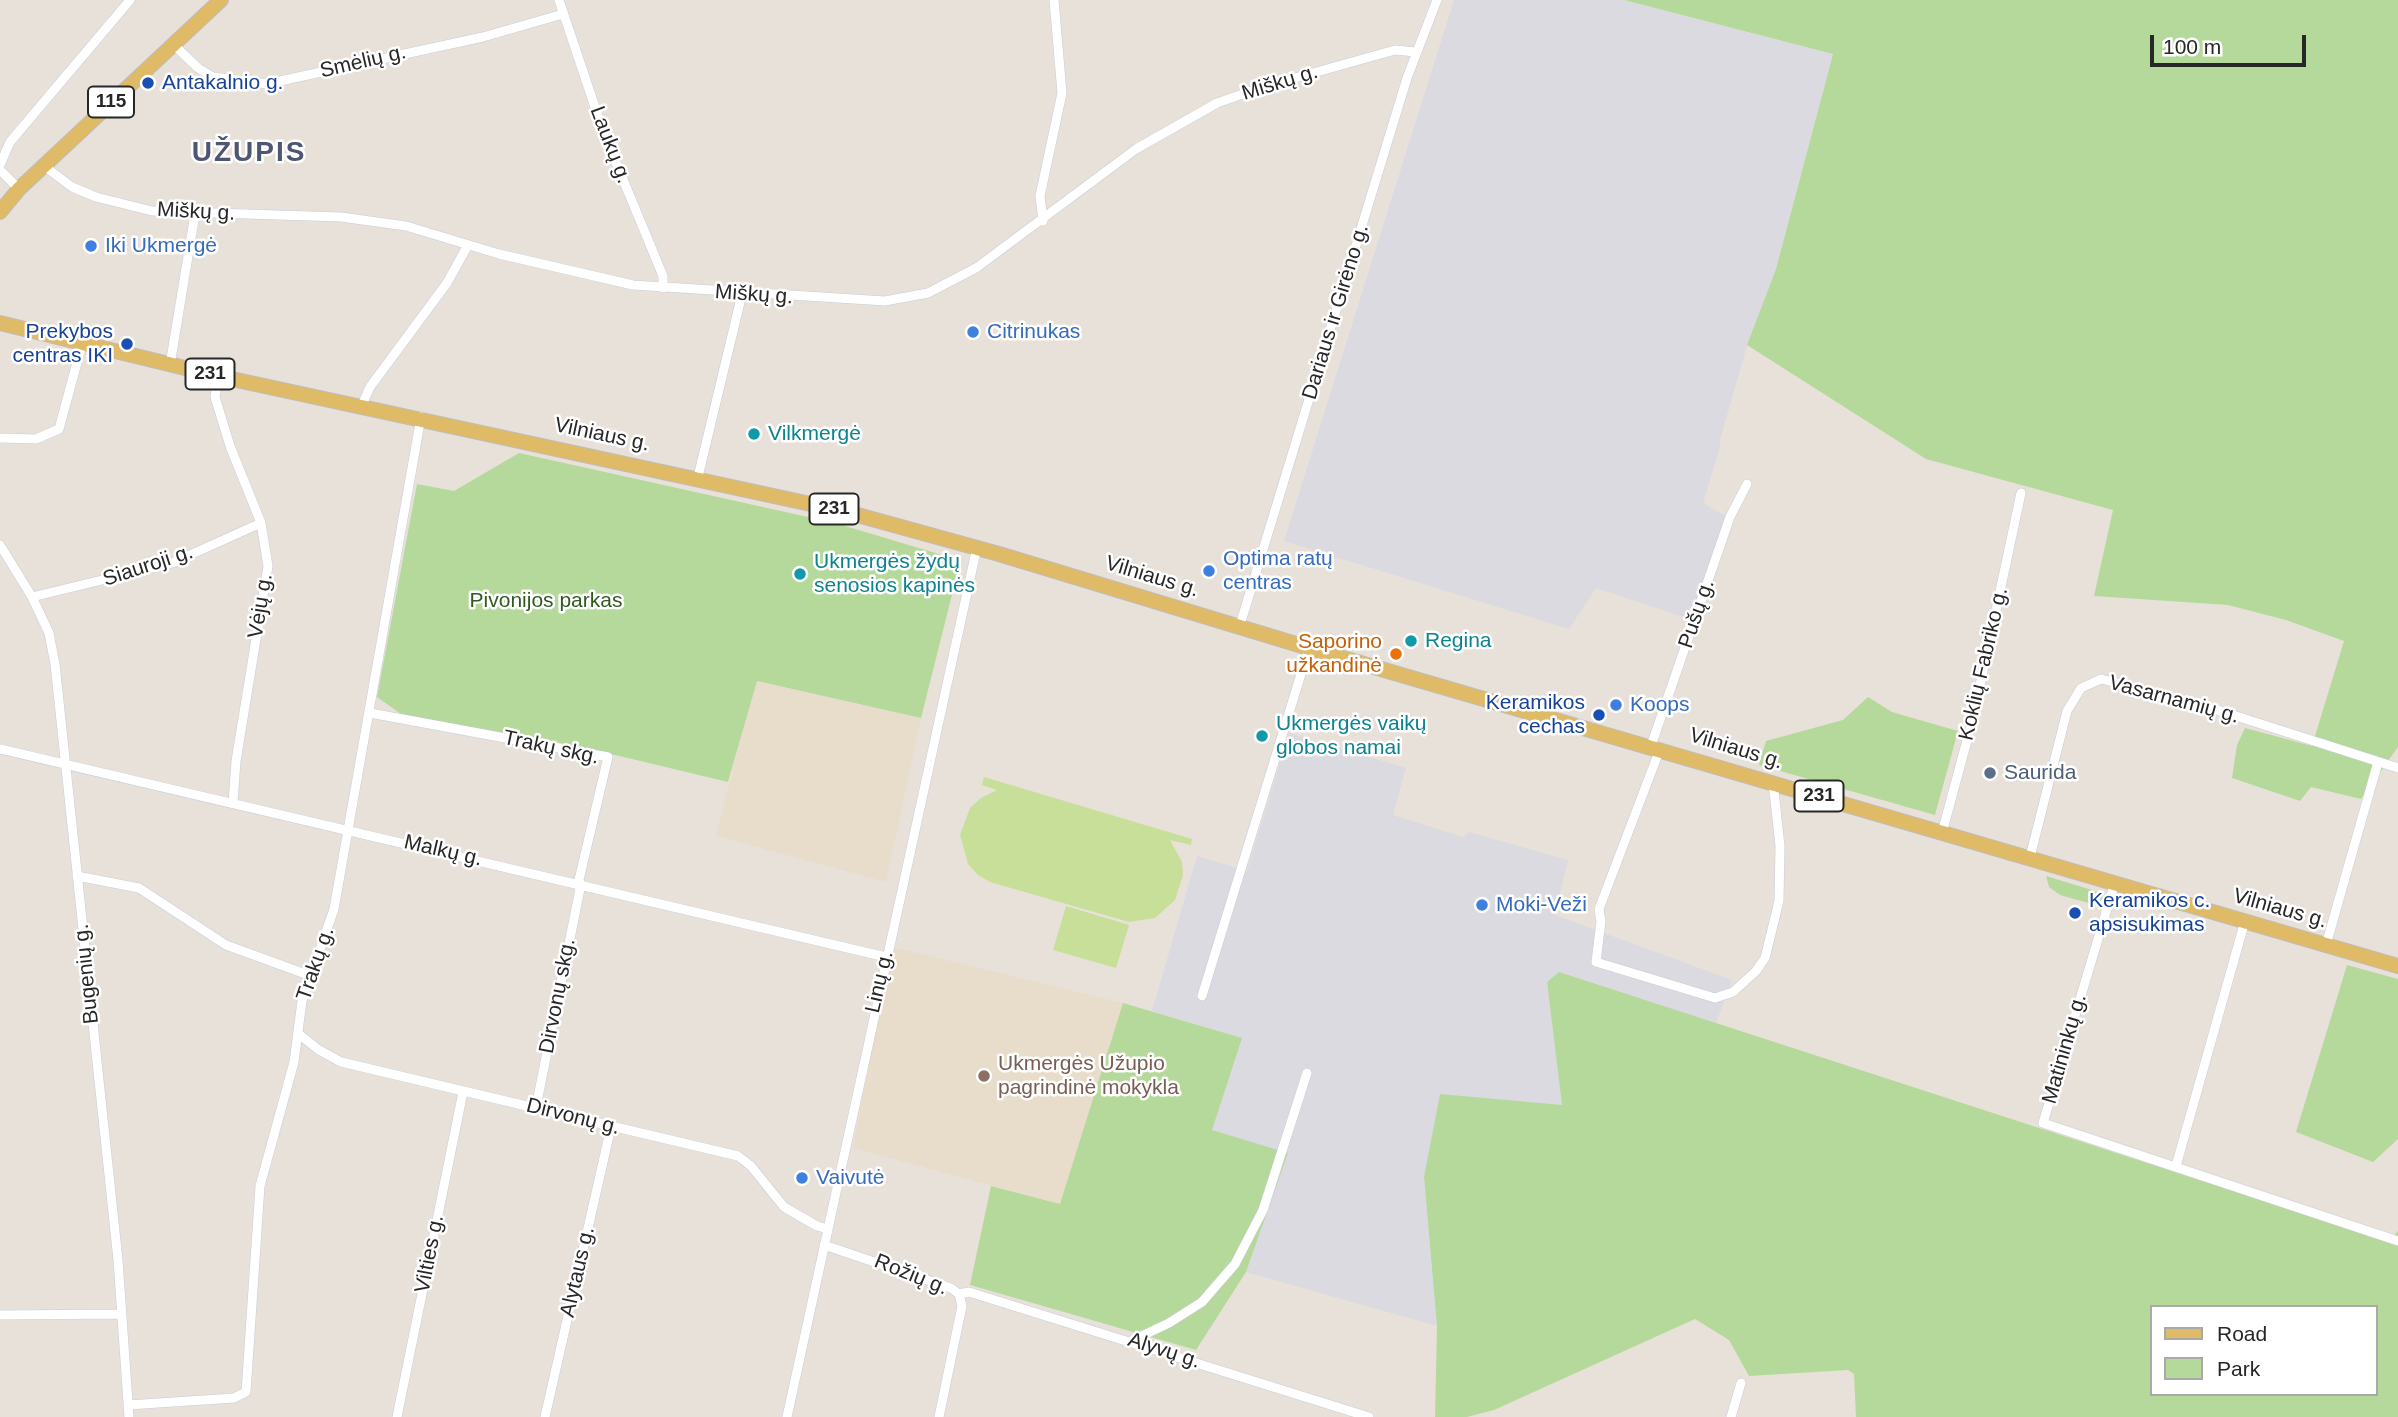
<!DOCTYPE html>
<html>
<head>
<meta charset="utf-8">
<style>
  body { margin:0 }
  #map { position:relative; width:2398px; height:1417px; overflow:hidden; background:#e8e1da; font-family:Helvetica,sans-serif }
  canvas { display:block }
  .legend { position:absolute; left:2150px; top:1305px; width:228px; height:91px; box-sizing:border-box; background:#fff; border:2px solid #a9a9a9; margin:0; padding:9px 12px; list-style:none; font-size:21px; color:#272727 }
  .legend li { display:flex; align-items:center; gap:14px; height:35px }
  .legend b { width:35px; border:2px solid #a9a9a9 }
  .scale { position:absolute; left:2150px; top:35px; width:156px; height:32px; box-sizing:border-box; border:4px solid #272727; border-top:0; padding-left:9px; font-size:21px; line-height:24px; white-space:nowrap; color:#272727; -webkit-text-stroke:5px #fff; paint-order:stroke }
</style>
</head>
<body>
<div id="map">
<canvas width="2398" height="1417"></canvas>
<ul class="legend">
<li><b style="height:9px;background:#dfba67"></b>Road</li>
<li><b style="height:19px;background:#b5d99b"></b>Park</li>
</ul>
<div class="scale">100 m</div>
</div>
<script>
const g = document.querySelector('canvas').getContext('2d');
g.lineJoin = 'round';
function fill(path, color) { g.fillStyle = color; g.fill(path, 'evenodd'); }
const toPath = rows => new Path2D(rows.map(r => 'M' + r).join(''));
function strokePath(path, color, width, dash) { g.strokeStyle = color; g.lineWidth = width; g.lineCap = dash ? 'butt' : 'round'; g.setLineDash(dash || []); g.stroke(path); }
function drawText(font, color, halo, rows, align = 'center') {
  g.font = font + ' Helvetica,sans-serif'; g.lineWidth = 5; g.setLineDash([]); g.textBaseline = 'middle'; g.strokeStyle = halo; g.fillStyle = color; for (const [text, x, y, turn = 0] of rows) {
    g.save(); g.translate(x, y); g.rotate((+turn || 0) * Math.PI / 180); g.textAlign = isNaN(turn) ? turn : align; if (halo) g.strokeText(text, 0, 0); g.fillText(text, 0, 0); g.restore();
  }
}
fill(toPath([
  [1454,0,1624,0,1833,54,1776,269,1747,346,1719,443,1721,444,1703,503,1728,517,1690,619,1596,588,1569,629,1284,541],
  [1289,733,1406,768,1393,815,1463,837,1469,832,1568,860,1555,915,1732,980,1716,1023,1559,973,1547,982,1562,1105,1424,1177,1437,1326,1246,1272,1287,1154,1211,1131,1241,1038,1152,1011,1197,856,1247,871]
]), '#dbdae1');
fill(toPath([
  [756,681,921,718,886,882,716,836],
  [892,947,1123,1003,1060,1204,853,1148]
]), '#e8dcca');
fill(toPath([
  [1624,0,2398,0,2398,747,2361,799,2311,787,2300,801,2232,778,2237,745,2245,728,2312,746,2344,641,2286,620,2228,605,2094,596,2113,510,1926,459,1747,345,1776,269,1833,54],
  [519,453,835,523,949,557,959,567,921,718,757,681,728,782,607,753,401,714,377,697,417,484,454,491],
  [1868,697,1892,712,1958,731,1935,815,1759,765,1766,741,1843,720],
  [2046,876,2105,894,2104,899,2092,904,2060,895,2049,887],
  [2347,965,2398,979,2398,1139,2373,1162,2296,1132],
  [1559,972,2390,1242,2398,1231,2398,1417,1856,1417,1854,1374,1848,1370,1749,1376,1729,1340,1695,1319,1494,1410,1467,1417,1435,1417,1437,1326,1424,1177,1440,1094,1562,1105,1547,982],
  [2151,1307,2375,1307,2375,1394,2151,1394],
  [1123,1003,1242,1038,1212,1130,1288,1153,1246,1272,1196,1350,970,1285,991,1186,1060,1204]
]), '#b5d99b');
fill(toPath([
  [984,777,1192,839,1191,845,1170,840,1182,862,1183,875,1175,900,1155,918,1129,922,990,882,978,875,968,864,960,835,970,808,981,798,997,790,982,785],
  [1066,906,1129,925,1116,968,1053,950]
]), '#c7df98');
const minor = toPath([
  [559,0,603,131,663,276,663,288],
  [173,44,198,68,213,77,266,84,483,37,563,14],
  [0,165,10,142,130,0],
  [44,166,72,187,96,197,152,211,341,217,406,226,499,254,633,285,885,301,928,293,976,268,1136,149,1217,103,1263,87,1395,50,1416,52],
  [0,170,19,189],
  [1043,221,1040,196,1062,93,1054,0],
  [170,365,195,214],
  [218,376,215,397,230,446,261,523,268,566,236,761,233,803],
  [362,405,370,387,447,283,468,245],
  [0,438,36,439,59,429,82,344],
  [698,477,742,294],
  [0,545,32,597,49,633,55,664,118,1260,129,1417],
  [32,597,172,563,261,523],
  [1240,625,1407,78,1437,0],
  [370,713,608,757,578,884],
  [1651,746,1730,517,1747,484],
  [0,749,886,957],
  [1660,749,1599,909,1601,921,1596,962,1715,998,1733,992,1756,971,1765,958,1779,901,1780,846,1773,782],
  [1942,833,1973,718,2021,493],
  [2030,857,2067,711,2081,688,2101,679,2208,707,2398,768],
  [77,876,139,888,226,945,311,976],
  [2115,882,2043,1123,2398,1241],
  [2326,945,2378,762],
  [1202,996,1309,648],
  [300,1035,319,1050,341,1062,738,1156,751,1166,784,1207,817,1226,828,1229],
  [536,1107,581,884],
  [2176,1166,2245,921],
  [824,1245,951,1288,959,1294,962,1306,939,1417],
  [959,1294,969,1292,1369,1417],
  [0,1315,122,1314],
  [1131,1341,1169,1323,1202,1302,1235,1264,1263,1210,1307,1073],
  [128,1405,234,1398,246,1392,260,1186,294,1062,302,1001,334,909,421,417],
  [397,1417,463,1092],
  [545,1417,611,1127],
  [787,1417,977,547],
  [1731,1417,1741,1383]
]);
const primary = toPath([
  [0,212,19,189,221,0],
  [0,323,218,376,843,511,999,554,1309,648,2398,966]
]);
strokePath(minor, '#c8ccd7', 10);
strokePath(primary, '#bebebe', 16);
strokePath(minor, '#fff', 9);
strokePath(primary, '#dfba67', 14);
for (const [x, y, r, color] of [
  [148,83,7,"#1a4fb4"],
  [91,246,7,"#3f7fe0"],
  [973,332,7,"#3f7fe0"],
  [127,344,7,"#1a4fb4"],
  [754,434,7,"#0f9aa8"],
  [1209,571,7,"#3f7fe0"],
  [800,574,7,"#0f9aa8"],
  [1411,641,7,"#0f9aa8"],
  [1396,654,7,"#e8710a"],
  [1616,705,7,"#3f7fe0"],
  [1599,715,7,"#1a4fb4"],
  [1262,736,7,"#0f9aa8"],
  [1990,773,7,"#5c6f8a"],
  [1482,905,7,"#3f7fe0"],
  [2075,913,7,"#1a4fb4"],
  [984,1076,7,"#8d6e63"],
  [802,1178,7,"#3f7fe0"]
]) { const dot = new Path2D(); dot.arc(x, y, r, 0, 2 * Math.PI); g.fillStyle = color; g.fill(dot); strokePath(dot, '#fff', 2.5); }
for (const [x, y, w] of [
  [111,102,46],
  [210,374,49],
  [834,509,49],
  [1819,796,49]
]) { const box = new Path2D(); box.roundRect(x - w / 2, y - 15.5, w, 31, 5); g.fillStyle = '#fff'; g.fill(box); strokePath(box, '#272727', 2); }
drawText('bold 19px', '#272727', null, [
  ["115",111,102],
  ["231",210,374],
  ["231",834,509],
  ["231",1819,796]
]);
drawText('21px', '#272727', '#fff', [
  ["Smėlių g.",363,62,-13],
  ["Miškų g.",1280,83,-17],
  ["Laukų g.",610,145,69],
  ["Miškų g.",196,212,3],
  ["Miškų g.",754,295,4],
  ["Dariaus ir Girėno g.",1336,312,-73],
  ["Vilniaus g.",602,435,12],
  ["Siauroji g.",148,566,-18],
  ["Vilniaus g.",1152,577,17],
  ["Vėjų g.",261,606,-81],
  ["Pušų g.",1697,614,-71],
  ["Koklių Fabriko g.",1984,664,-77],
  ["Vasarnamių g.",2174,700,15],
  ["Trakų skg.",551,748,12],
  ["Vilniaus g.",1736,749,17],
  ["Malkų g.",443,851,13],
  ["Vilniaus g.",2280,909,16],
  ["Trakų g.",316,964,-71],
  ["Bugenių g.",87,974,-96],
  ["Linų g.",880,982,-77],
  ["Dirvonų skg.",558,996,-79],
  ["Matininkų g.",2065,1049,-74],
  ["Dirvonų g.",573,1117,14],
  ["Vilties g.",430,1254,-79],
  ["Alytaus g.",578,1272,-77],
  ["Rožių g.",911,1275,22],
  ["Alyvų g.",1164,1351,18]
]);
drawText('21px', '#164399', '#fff', [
  ["Antakalnio g.",162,83],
  ["Prekybos",113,332,"right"],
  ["centras IKI",113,356,"right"],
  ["Keramikos",1585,703,"right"],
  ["cechas",1585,727,"right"],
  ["Keramikos c.",2089,901],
  ["apsisukimas",2089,925]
], 'left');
drawText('21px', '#366cbe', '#fff', [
  ["Iki Ukmergė",105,246],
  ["Citrinukas",987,332],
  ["Optima ratų",1223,559],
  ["centras",1223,583],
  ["Koops",1630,705],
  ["Moki-Veži",1496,905],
  ["Vaivutė",816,1178]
], 'left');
drawText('21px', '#0d838f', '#fff', [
  ["Vilkmergė",768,434],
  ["Ukmergės žydų",814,562],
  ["senosios kapinės",814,586],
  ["Regina",1425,641],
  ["Ukmergės vaikų",1276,724],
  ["globos namai",1276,748]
], 'left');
drawText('21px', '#315a21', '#fff', [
  ["Pivonijos parkas",546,601]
]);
drawText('21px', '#c56008', '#fff', [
  ["Saporino",1382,642],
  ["užkandinė",1382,666]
], 'right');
drawText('21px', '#4e5e75', '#fff', [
  ["Saurida",2004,773]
], 'left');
drawText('21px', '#785e54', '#fff', [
  ["Ukmergės Užupio",998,1064],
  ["pagrindinė mokykla",998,1088]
], 'left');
g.letterSpacing = '2px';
drawText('bold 28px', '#4d5672', '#fff', [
  ["UŽUPIS",249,153]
]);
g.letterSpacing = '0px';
</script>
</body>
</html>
